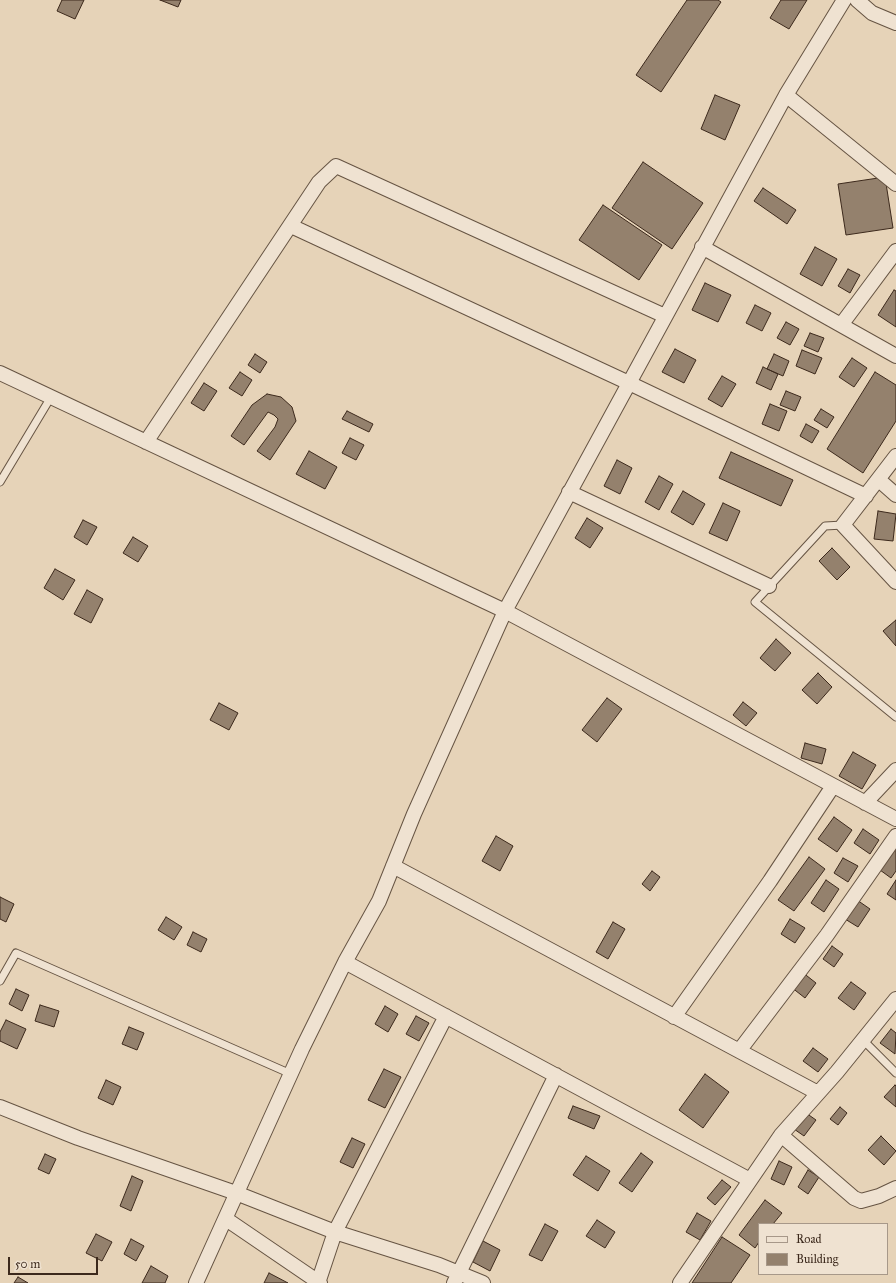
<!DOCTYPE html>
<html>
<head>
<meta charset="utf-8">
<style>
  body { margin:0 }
  #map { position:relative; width:896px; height:1283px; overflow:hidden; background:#e6d3b8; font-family:"IM FELL Great Primer",serif }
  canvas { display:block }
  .legend { position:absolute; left:758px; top:1223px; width:130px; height:52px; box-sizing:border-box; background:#efe2d1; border:1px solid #a79889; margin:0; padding:5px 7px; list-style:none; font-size:12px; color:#3c291c }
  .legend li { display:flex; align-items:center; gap:8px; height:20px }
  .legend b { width:20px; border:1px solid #a79889 }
  .scale { position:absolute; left:8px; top:1257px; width:90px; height:18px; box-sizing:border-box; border:2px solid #3c291c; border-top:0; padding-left:5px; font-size:12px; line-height:14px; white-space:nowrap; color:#3c291c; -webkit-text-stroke:3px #efe2d1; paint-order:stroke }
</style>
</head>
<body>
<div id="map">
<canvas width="896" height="1283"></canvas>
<ul class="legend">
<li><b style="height:5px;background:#efe2d1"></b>Road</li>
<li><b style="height:11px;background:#94816d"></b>Building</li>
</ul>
<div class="scale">50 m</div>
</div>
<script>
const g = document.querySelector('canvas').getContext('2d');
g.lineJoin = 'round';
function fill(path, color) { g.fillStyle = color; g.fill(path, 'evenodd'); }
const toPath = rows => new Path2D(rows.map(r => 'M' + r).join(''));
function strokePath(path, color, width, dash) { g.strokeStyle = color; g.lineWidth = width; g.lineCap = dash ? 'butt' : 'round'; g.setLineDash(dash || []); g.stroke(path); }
const building = toPath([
  [62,0,84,0,75,19,57,11,62,0],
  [160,0,181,0,178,7,160,0],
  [687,0,718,0,721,2,661,92,636,75,687,0],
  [781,0,807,0,789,29,770,18,781,0],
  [715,95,740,105,725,140,701,129,715,95],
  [643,162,703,203,672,249,612,208,643,162],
  [885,177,893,228,846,235,838,184,885,177],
  [763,188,796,210,787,224,754,201,763,188],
  [603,205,662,245,639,280,579,240,603,205],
  [815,247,837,259,822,286,800,274,815,247],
  [848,269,860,275,850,293,838,286,848,269],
  [705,283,731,295,718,322,692,310,705,283],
  [894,290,896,291,896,327,878,315,894,290],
  [755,305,771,313,762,331,746,323,755,305],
  [786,322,799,329,790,345,777,338,786,322],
  [810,333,824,338,818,352,804,346,810,333],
  [675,349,696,360,684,383,662,372,675,349],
  [802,350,822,358,815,374,796,366,802,350],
  [255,354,267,362,260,373,248,365,255,354],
  [774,354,789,361,783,376,767,369,774,354],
  [852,358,867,368,854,387,839,377,852,358],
  [763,367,778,374,771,390,756,383,763,367],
  [240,372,252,380,242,396,229,388,240,372],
  [875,372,896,385,896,421,863,473,827,449,875,372],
  [722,376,736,384,722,407,708,399,722,376],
  [204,383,217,391,204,411,191,403,204,383],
  [786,391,801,397,795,411,780,405,786,391],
  [267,394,281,397,292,407,296,421,270,460,257,451,275,427,278,419,274,415,268,412,244,445,231,436,252,405,267,394],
  [770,404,787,411,779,431,762,424,770,404],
  [821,409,834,417,827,428,814,420,821,409],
  [347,411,373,424,369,432,342,419,347,411],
  [806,424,819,431,812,443,800,436,806,424],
  [350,438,364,445,356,460,342,453,350,438],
  [309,451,337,467,325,489,296,474,309,451],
  [731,452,793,480,781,506,719,478,731,452],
  [617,460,632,468,620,494,604,486,617,460],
  [659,476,673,484,659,510,645,502,659,476],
  [683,491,705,504,693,525,671,512,683,491],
  [723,503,740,511,727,541,709,533,723,503],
  [878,511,896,514,893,541,874,539,878,511],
  [587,518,603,528,590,548,575,538,587,518],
  [83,520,97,527,87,545,74,537,83,520],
  [133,537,148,546,138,562,123,553,133,537],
  [832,548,850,567,837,580,819,561,832,548],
  [55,569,75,580,63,600,44,588,55,569],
  [87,590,103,599,91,623,74,614,87,590],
  [896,620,896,646,883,631,896,620],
  [776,639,791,653,775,671,760,658,776,639],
  [818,673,832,687,817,704,802,690,818,673],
  [607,698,622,709,597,742,582,730,607,698],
  [743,702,757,713,746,726,733,715,743,702],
  [219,703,238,713,229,730,210,720,219,703],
  [805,743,826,749,822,764,801,758,805,743],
  [853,752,876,765,862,789,839,776,853,752],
  [834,817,852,830,837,852,818,839,834,817],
  [863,829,879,840,870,854,854,843,863,829],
  [496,836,513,846,500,871,482,861,496,836],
  [896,845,896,871,891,878,880,870,896,845],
  [809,857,825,869,794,911,778,900,809,857],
  [843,858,858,866,848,882,834,873,843,858],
  [652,871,660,877,650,891,642,884,652,871],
  [826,880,839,889,824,912,811,903,826,880],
  [896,880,896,900,887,894,896,880],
  [0,897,14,904,6,922,0,919,0,897],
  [857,900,870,909,858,927,845,919,857,900],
  [166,917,182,927,174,940,158,930,166,917],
  [790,919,805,928,795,943,781,934,790,919],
  [613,922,625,929,608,959,596,952,613,922],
  [193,932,207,939,201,952,187,945,193,932],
  [832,946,843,954,834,967,823,959,832,946],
  [802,972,816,983,805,998,791,987,802,972],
  [851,982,866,993,854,1010,838,998,851,982],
  [16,989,29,995,22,1011,9,1004,16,989],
  [40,1005,59,1011,54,1027,35,1021,40,1005],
  [385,1006,398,1014,388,1032,375,1024,385,1006],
  [416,1016,429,1023,419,1041,406,1034,416,1016],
  [6,1020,26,1029,17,1049,0,1041,0,1032,6,1020],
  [129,1027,144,1033,137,1050,122,1044,129,1027],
  [891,1029,896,1033,895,1054,880,1043,891,1029],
  [813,1048,828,1059,818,1072,803,1061,813,1048],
  [384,1069,401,1077,385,1108,368,1100,384,1069],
  [705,1074,729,1092,703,1128,679,1110,705,1074],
  [106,1080,121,1087,113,1105,98,1098,106,1080],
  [895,1085,896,1086,896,1107,884,1097,895,1085],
  [573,1106,600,1116,594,1129,568,1118,573,1106],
  [840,1107,847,1113,838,1125,830,1119,840,1107],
  [806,1113,816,1120,804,1136,794,1129,806,1113],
  [881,1136,896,1151,884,1165,868,1150,881,1136],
  [352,1138,365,1144,353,1168,340,1162,352,1138],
  [641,1153,653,1162,632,1192,619,1183,641,1153],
  [45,1154,56,1159,49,1174,38,1169,45,1154],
  [586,1156,610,1171,598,1191,573,1175,586,1156],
  [779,1161,792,1167,784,1185,771,1179,779,1161],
  [808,1170,819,1177,808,1194,798,1187,808,1170],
  [132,1176,143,1181,131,1211,120,1206,132,1176],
  [722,1180,731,1187,715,1205,707,1198,722,1180],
  [765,1200,782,1213,773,1224,759,1224,759,1242,755,1248,739,1235,765,1200],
  [697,1213,711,1221,700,1240,686,1232,697,1213],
  [597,1220,615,1232,605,1248,586,1236,597,1220],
  [545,1224,558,1231,542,1261,529,1255,545,1224],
  [96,1234,112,1242,102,1261,86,1253,96,1234],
  [722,1237,750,1255,731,1283,692,1283,722,1237],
  [131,1239,144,1246,136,1261,124,1254,131,1239],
  [483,1241,500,1250,490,1271,473,1262,483,1241],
  [151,1266,168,1276,165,1283,142,1283,151,1266],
  [269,1273,288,1283,264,1283,269,1273],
  [18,1277,28,1283,14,1283,18,1277]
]);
fill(building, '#94816d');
strokePath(building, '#3c291c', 1);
const lane = toPath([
  [0,482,51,397],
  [843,525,825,526,755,602,896,717],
  [0,981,16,953,291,1074],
  [863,1040,896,1073]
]);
const street = toPath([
  [857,0,872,13,896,23],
  [786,95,896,184],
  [291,226,629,383,866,496],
  [702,247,896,356],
  [841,325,896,251],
  [0,373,505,611,896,819],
  [146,442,319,182,336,166,665,316],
  [896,456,843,525,896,582],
  [879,480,896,495],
  [569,492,769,586],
  [865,803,896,770],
  [393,866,818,1093],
  [345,962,750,1180],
  [674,1017,770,881,833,786],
  [739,1051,827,935,896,836],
  [0,1107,78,1138,236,1193,335,1232,439,1265,483,1283],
  [781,1135,854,1198,861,1201,879,1196,896,1188],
  [226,1219,320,1283],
  [196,1283,302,1049,345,962,379,901,414,814,505,611,786,95,844,0],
  [318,1283,335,1232,446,1016],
  [454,1283,556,1075],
  [680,1283,781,1135,837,1072,896,999]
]);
strokePath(lane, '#665443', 9);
strokePath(street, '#665443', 16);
strokePath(lane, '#efe2d1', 7);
strokePath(street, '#efe2d1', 14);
</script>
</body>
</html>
